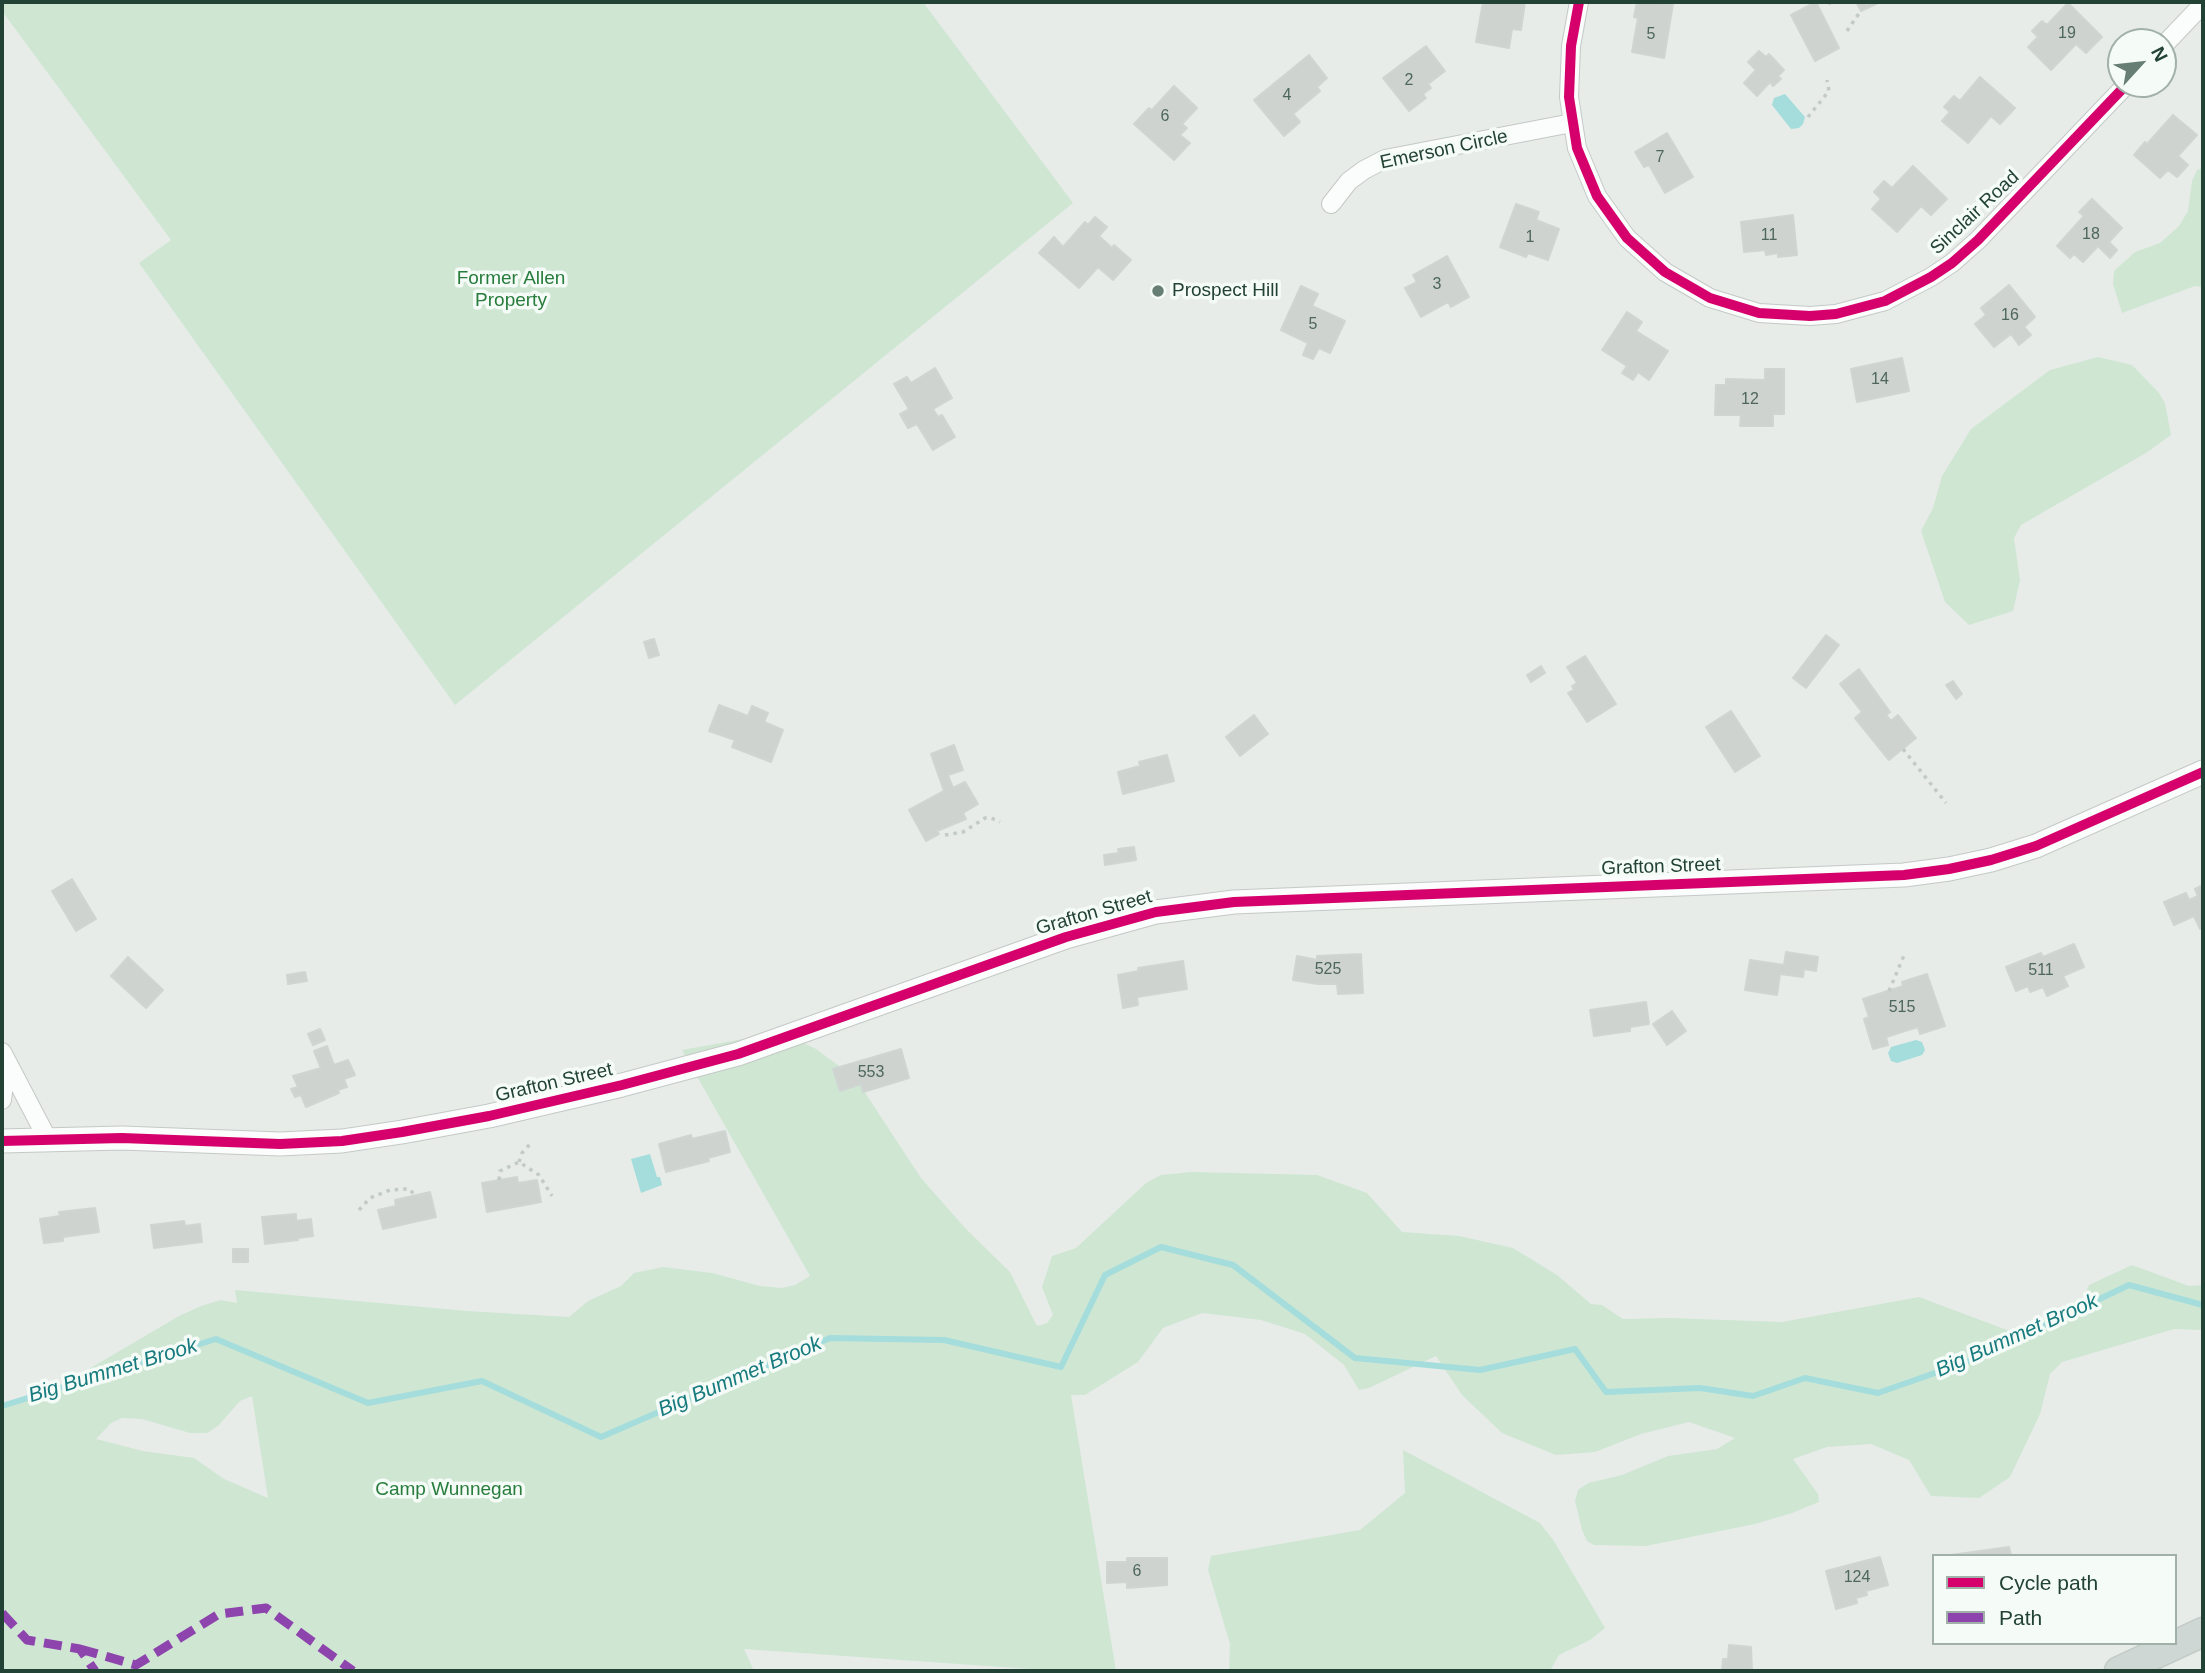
<!DOCTYPE html>
<html>
<head>
<meta charset="utf-8">
<style>
  body { margin:0 }
  #map { position:relative; width:2205px; height:1673px; overflow:hidden; background:#e7ece9; font-family:Helvetica,sans-serif }
  canvas { display:block }
  .frame { position:absolute; inset:0; border:4px solid #224235; pointer-events:none }
  .legend { position:absolute; left:1932px; top:1554px; width:245px; height:91px; box-sizing:border-box; background:#f5fbf7; border:2px solid #a1b1a9; margin:0; padding:9px 12px; list-style:none; font-size:21px; color:#224235 }
  .legend li { display:flex; align-items:center; gap:14px; height:35px }
  .legend b { width:35px; border:2px solid #a1b1a9 }
  .north { position:absolute; left:2107px; top:28px; width:70px; height:70px; box-sizing:border-box; background:#f5fbf7; border:2px solid #a1b1a9; border-radius:50%; rotate:63deg; font-size:19px; font-weight:700; line-height:28px; text-align:center; color:#224235 }
  .north::after { content:''; display:block; margin:auto; width:24px; height:32px; background:#677e74; clip-path:polygon(50% 0,100% 100%,50% 72%,0 100%) }
</style>
</head>
<body>
<div id="map">
<canvas width="2205" height="1673"></canvas>
<div class="frame"></div>
<ul class="legend">
<li><b style="height:9px;background:#d6006c"></b>Cycle path</li>
<li><b style="height:9px;background:#8e44ad"></b>Path</li>
</ul>
<div class="north">N</div>
</div>
<script>
const g = document.querySelector('canvas').getContext('2d');
g.lineJoin = 'round';
function fill(path, color) { g.fillStyle = color; g.fill(path, 'evenodd'); }
const toPath = rows => new Path2D(rows.map(r => 'M' + r).join(''));
function strokePath(path, color, width, dash) { g.strokeStyle = color; g.lineWidth = width; g.lineCap = dash ? 'butt' : 'round'; g.setLineDash(dash || []); g.stroke(path); }
function drawText(font, color, halo, rows, align = 'center') {
  g.font = font + ' Helvetica,sans-serif'; g.lineWidth = 7; g.setLineDash([]); g.textBaseline = 'middle'; g.strokeStyle = halo; g.fillStyle = color; for (const [text, x, y, turn = 0] of rows) {
    g.save(); g.translate(x, y); g.rotate((+turn || 0) * Math.PI / 180); g.textAlign = isNaN(turn) ? turn : align; if (halo) g.strokeText(text, 0, 0); g.fillText(text, 0, 0); g.restore();
  }
}
fill(toPath([
  [2,2,923,2,1073,203,455,705,139,263,171,240,2,11],
  [2203,168,2203,287,2195,286,2122,313,2113,284,2114,271,2135,252,2160,243,2179,226,2188,211,2192,181,2197,170],
  [2098,357,2132,365,2159,393,2165,403,2171,435,2146,453,2021,525,2014,538,2020,580,2013,611,1969,625,1945,602,1921,531,1933,508,1942,476,1971,429,2050,370],
  [782,1032,816,1049,843,1069,860,1085,921,1178,966,1229,1010,1272,1037,1326,1047,1323,1053,1315,1042,1287,1052,1256,1076,1248,1146,1183,1161,1175,1192,1172,1317,1175,1367,1193,1402,1232,1459,1236,1513,1248,1557,1275,1591,1304,1602,1305,1623,1319,1671,1318,1782,1322,1919,1297,2015,1333,2081,1305,2089,1285,2132,1265,2189,1286,2203,1285,2203,1330,2174,1329,2062,1362,2050,1374,2040,1414,2010,1477,1979,1498,1931,1496,1909,1460,1871,1444,1827,1447,1793,1459,1818,1494,1819,1502,1792,1513,1755,1524,1646,1546,1594,1545,1587,1541,1582,1530,1575,1501,1578,1490,1588,1483,1622,1475,1668,1456,1717,1449,1735,1438,1689,1422,1641,1434,1595,1452,1556,1455,1502,1433,1462,1395,1436,1356,1369,1388,1359,1390,1344,1365,1305,1334,1261,1320,1202,1313,1163,1328,1138,1362,1085,1395,1071,1395,1116,1671,1059,1671,744,1649,754,1671,2,1671,2,1403,33,1399,60,1386,179,1316,201,1306,221,1300,237,1303,235,1290,467,1311,569,1317,588,1301,621,1286,634,1273,663,1267,712,1273,760,1286,782,1288,795,1285,810,1276,682,1050],
  [252,1396,268,1498,224,1479,194,1458,143,1451,96,1439,111,1423,122,1418,142,1419,190,1433,207,1433,218,1426,240,1401],
  [1403,1450,1540,1523,1554,1541,1605,1628,1590,1640,1559,1655,1550,1671,1229,1671,1230,1644,1208,1570,1211,1556,1360,1530,1405,1493]
]), '#cfe6d3');
fill(toPath([
  [1785,94,1805,117,1803,124,1799,128,1791,129,1772,105,1774,98],
  [1916,1040,1922,1042,1925,1050,1922,1055,1897,1063,1891,1061,1888,1053,1891,1047],
  [650,1154,657,1177,660,1177,662,1185,641,1193,631,1159]
]), '#a4dddc');
strokePath(toPath([
  [2,1406,216,1339,368,1403,482,1381,601,1437,830,1338,944,1340,1061,1367,1105,1275,1161,1247,1233,1265,1355,1358,1480,1370,1575,1349,1606,1392,1700,1388,1753,1396,1805,1378,1878,1393,1969,1361,2129,1285,2203,1305]
]), '#a4dddc', 6);
const building = toPath([
  [1483,2,1525,2,1521,30,1512,29,1509,48,1476,42,1483,2],
  [1637,2,1673,4,1664,58,1632,52,1638,18,1634,17,1637,2],
  [1816,2,1839,48,1815,61,1791,15,1816,2],
  [1856,2,1880,2,1861,11,1856,2],
  [2068,3,2102,37,2086,53,2076,44,2051,70,2028,47,2038,37,2032,31,2042,21,2047,25,2068,3],
  [1426,46,1445,71,1428,84,1431,88,1423,94,1426,98,1409,111,1383,78,1426,46],
  [1759,51,1766,57,1769,54,1784,70,1778,76,1781,79,1773,86,1770,82,1757,96,1744,83,1756,70,1748,62,1759,51],
  [1309,55,1327,78,1317,87,1320,91,1293,114,1300,122,1284,136,1254,100,1309,55],
  [1980,77,2015,108,2000,124,1991,116,1968,143,1942,121,1950,112,1944,107,1954,96,1960,101,1980,77],
  [1174,86,1197,108,1182,124,1187,128,1180,135,1190,143,1174,160,1134,124,1149,108,1152,110,1174,86],
  [2173,115,2197,135,2178,156,2188,165,2177,177,2168,170,2160,178,2134,155,2145,142,2147,144,2173,115],
  [1667,133,1693,177,1665,193,1649,165,1644,167,1635,152,1667,133],
  [1913,166,1947,199,1931,215,1921,206,1897,232,1872,209,1881,199,1874,192,1884,181,1892,188,1913,166],
  [2092,199,2122,228,2109,242,2117,250,2110,258,2098,246,2083,262,2074,254,2070,258,2057,246,2084,216,2079,212,2092,199],
  [1516,204,1539,212,1536,220,1559,229,1548,260,1528,253,1526,257,1500,247,1516,204],
  [1793,215,1797,255,1778,257,1778,253,1766,255,1765,250,1744,252,1741,222,1793,215],
  [1095,217,1107,227,1099,236,1112,248,1114,245,1131,260,1113,280,1098,267,1079,288,1039,253,1054,237,1063,247,1085,222,1088,225,1095,217],
  [1447,256,1469,297,1451,307,1448,302,1421,317,1405,288,1417,282,1413,275,1447,256],
  [2009,285,2035,317,2024,327,2031,335,2019,345,2011,334,1994,347,1975,324,1986,315,1981,308,2009,285],
  [1301,286,1318,294,1312,306,1345,321,1330,353,1319,348,1313,359,1303,355,1308,343,1281,330,1301,286],
  [1627,312,1642,322,1636,331,1668,351,1649,380,1638,372,1633,380,1622,373,1627,366,1602,350,1627,312],
  [1902,358,1909,391,1857,402,1851,369,1902,358],
  [935,368,952,398,933,409,938,417,942,415,955,437,933,450,917,424,908,428,900,414,909,409,894,384,907,377,911,383,935,368],
  [1765,369,1784,369,1784,414,1773,414,1773,426,1740,426,1741,415,1715,415,1716,385,1726,385,1726,379,1765,380,1765,369],
  [1826,635,1839,645,1806,688,1793,678,1826,635],
  [654,639,659,655,649,658,644,642,654,639],
  [1585,656,1616,704,1587,722,1568,693,1574,690,1572,686,1577,683,1567,667,1585,656],
  [1541,666,1545,673,1531,682,1527,675,1541,666],
  [1859,669,1890,712,1886,715,1891,721,1898,715,1916,738,1889,760,1855,718,1862,712,1840,684,1859,669],
  [1953,681,1962,694,1956,699,1946,685,1953,681],
  [719,705,748,716,752,706,768,713,764,722,783,730,771,762,732,747,735,740,709,731,719,705],
  [1731,711,1760,756,1735,772,1706,727,1731,711],
  [1254,715,1268,734,1240,756,1226,737,1254,715],
  [954,745,963,770,948,775,953,788,965,782,978,804,963,813,966,819,937,831,939,834,926,841,909,810,944,791,931,754,954,745],
  [1167,755,1174,781,1123,794,1118,772,1140,766,1139,762,1167,755],
  [1134,847,1136,860,1105,865,1104,855,1119,853,1118,849,1134,847],
  [72,879,96,919,76,931,52,891,72,879],
  [2203,885,2203,927,2200,929,2194,916,2174,925,2164,902,2186,893,2189,900,2198,896,2195,889,2203,885],
  [2074,944,2084,967,2063,976,2068,986,2047,996,2043,987,2030,992,2028,986,2016,991,2006,967,2041,953,2043,957,2074,944],
  [1786,952,1818,957,1816,971,1804,969,1803,977,1780,974,1777,995,1745,990,1750,960,1784,965,1786,952],
  [1361,954,1363,993,1338,994,1337,984,1318,984,1293,980,1297,956,1317,960,1317,956,1361,954],
  [128,957,163,990,146,1008,111,976,128,957],
  [1183,961,1187,989,1137,997,1138,1005,1123,1008,1118,975,1139,971,1138,968,1183,961],
  [305,972,307,981,288,984,287,975,305,972],
  [1927,974,1945,1026,1920,1034,1918,1027,1886,1037,1888,1045,1873,1049,1864,1019,1869,1017,1863,999,1903,986,1902,982,1927,974],
  [1646,1002,1649,1024,1630,1027,1630,1031,1594,1036,1590,1010,1646,1002],
  [1672,1011,1686,1031,1667,1045,1653,1024,1672,1011],
  [320,1029,325,1040,313,1045,308,1034,320,1029],
  [327,1046,334,1065,348,1060,355,1075,344,1079,347,1087,338,1090,339,1093,306,1107,301,1095,295,1097,291,1089,298,1087,293,1076,321,1068,314,1051,327,1046],
  [901,1049,909,1078,863,1092,861,1084,840,1091,833,1069,901,1049],
  [725,1131,730,1152,708,1158,709,1161,666,1172,659,1144,691,1135,692,1139,725,1131],
  [517,1177,518,1183,537,1180,541,1202,487,1212,482,1183,517,1177],
  [430,1192,436,1217,383,1229,378,1210,396,1206,395,1200,430,1192],
  [95,1208,99,1232,63,1237,63,1241,44,1243,40,1219,60,1216,59,1212,95,1208],
  [296,1214,296,1221,311,1219,313,1236,298,1238,298,1240,265,1244,262,1217,296,1214],
  [184,1221,185,1226,200,1224,202,1242,154,1248,151,1225,184,1221],
  [233,1249,248,1249,248,1262,233,1262,233,1249],
  [2009,1547,2011,1556,1951,1556,1951,1555,2009,1547],
  [1880,1557,1888,1585,1866,1591,1867,1595,1856,1598,1857,1603,1836,1609,1826,1571,1880,1557],
  [1127,1558,1167,1558,1167,1585,1127,1588,1127,1582,1107,1583,1107,1562,1127,1562,1127,1558],
  [1729,1645,1751,1647,1752,1671,1722,1671,1723,1659,1728,1659,1729,1645]
]);
fill(building, '#ced3d0');
strokePath(building, '#cfd5d2', 2);
const minor = toPath([
  [1579,2,1571,46,1569,97,1577,148,1597,196,1627,238,1665,272,1710,298,1759,313,1810,316,1836,314,1885,301,1931,277,1952,263,1978,240,2127,84],
  [2163,46,2203,4],
  [1331,204,1349,181,1364,170,1385,159,1572,123],
  [2,1052,48,1140],
  [2,1100,4,1083,3,1059]
]);
const tertiary = toPath([
  [2,1141,122,1138,280,1144,342,1141,402,1132,489,1116,622,1085,738,1054,1066,937,1156,912,1234,902,1904,875,1949,869,1991,860,2036,846,2203,772]
]);
const primary = toPath([
  [2119,1671,2203,1632]
]);
strokePath(minor, '#c4c9c6', 20);
strokePath(tertiary, '#c4c9c6', 25);
strokePath(primary, '#c2cbc7', 31);
strokePath(toPath([
  [1828,2,1835,6],
  [1847,31,1860,12],
  [1808,117,1829,91,1827,80],
  [1903,749,1946,803],
  [945,835,963,832,985,818,991,818,1000,822],
  [1889,991,1905,953],
  [519,1162,522,1153,530,1144],
  [499,1180,500,1171,519,1162,539,1175,552,1196],
  [359,1210,370,1198,390,1190,405,1189,411,1190,414,1196]
]), '#c2cbc6', 3.5, [3.5, 5]);
strokePath(minor, '#fbfcfc', 18);
strokePath(tertiary, '#fbfcfc', 23);
strokePath(primary, '#ced7d3', 28);
strokePath(toPath([
  [2,1613,27,1640,80,1649,95,1671],
  [80,1649,136,1665,219,1614,266,1608,353,1671]
]), '#8e44ad', 9, [18, 9]);
strokePath(toPath([
  [1579,2,1571,46,1569,97,1577,148,1597,196,1627,238,1665,272,1710,298,1759,313,1810,316,1836,314,1885,301,1931,277,1952,263,1978,240,2127,84],
  [2,1141,122,1138,280,1144,342,1141,402,1132,489,1116,622,1085,738,1054,1066,937,1156,912,1234,902,1904,875,1949,869,1991,860,2036,846,2203,772]
]), '#d6006c', 10);
for (const [x, y, r, color] of [
  [1158,291,7,"#677e74"]
]) { const dot = new Path2D(); dot.arc(x, y, r, 0, 2 * Math.PI); g.fillStyle = color; g.fill(dot); strokePath(dot, '#f5fbf7', 2.5); }
drawText('16px', '#4e675c', null, [
  ["19",2067,34],
  ["5",1651,35],
  ["2",1409,81],
  ["4",1287,96],
  ["6",1165,117],
  ["7",1660,158],
  ["18",2091,235],
  ["11",1769,236],
  ["1",1530,238],
  ["3",1437,285],
  ["16",2010,316],
  ["5",1313,325],
  ["14",1880,380],
  ["12",1750,400],
  ["525",1328,970],
  ["511",2041,971],
  ["515",1902,1008],
  ["553",871,1073],
  ["6",1137,1572],
  ["124",1857,1578]
]);
drawText('19px', '#224235', '#f5fbf7', [
  ["Emerson Circle",1444,150,-12],
  ["Sinclair Road",1975,213,-43],
  ["Grafton Street",1661,867,-2],
  ["Grafton Street",1094,913,-16],
  ["Grafton Street",554,1083,-13]
]);
drawText('19px', '#287d3d', '#f5fbf7', [
  ["Former Allen",511,279],
  ["Property",511,301],
  ["Camp Wunnegan",449,1490]
]);
drawText('19px', '#224235', '#f5fbf7', [
  ["Prospect Hill",1172,291]
], 'left');
drawText('italic 21px', '#167a7e', '#f5fbf7', [
  ["Big Bummet Brook",2017,1336,-24],
  ["Big Bummet Brook",113,1371,-17],
  ["Big Bummet Brook",740,1377,-23]
]);
</script>
</body>
</html>
